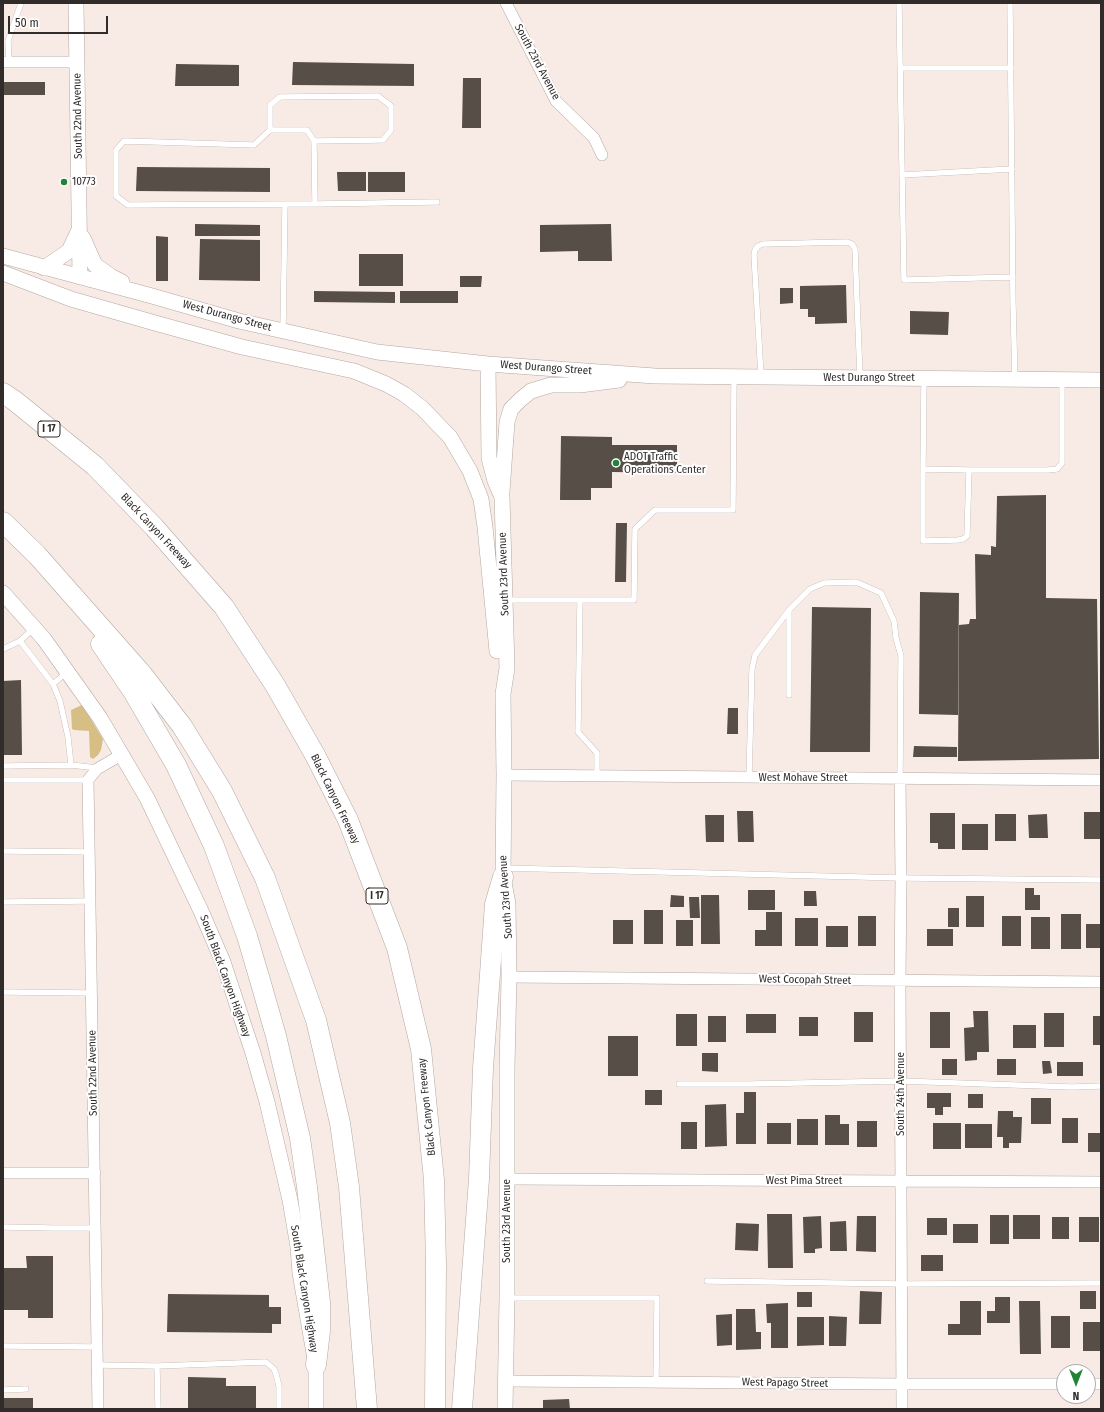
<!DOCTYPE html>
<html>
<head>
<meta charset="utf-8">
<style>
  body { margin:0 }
  #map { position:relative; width:1104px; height:1412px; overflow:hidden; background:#f8ebe5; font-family:"Fira Sans Condensed",sans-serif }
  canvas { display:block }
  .frame { position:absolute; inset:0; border:4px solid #312c2a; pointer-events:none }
  .north { position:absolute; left:1056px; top:1364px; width:40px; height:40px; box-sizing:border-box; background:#fff; border:1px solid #adabaa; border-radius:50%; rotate:180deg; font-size:11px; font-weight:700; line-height:16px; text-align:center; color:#312c2a }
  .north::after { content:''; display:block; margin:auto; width:14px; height:18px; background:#208337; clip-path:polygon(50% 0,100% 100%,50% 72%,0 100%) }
  .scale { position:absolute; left:8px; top:16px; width:100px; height:18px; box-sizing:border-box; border:2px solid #312c2a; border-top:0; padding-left:5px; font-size:12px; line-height:14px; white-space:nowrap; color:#312c2a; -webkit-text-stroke:3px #fff; paint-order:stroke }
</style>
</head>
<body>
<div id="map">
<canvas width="1104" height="1412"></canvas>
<div class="frame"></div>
<div class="north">N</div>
<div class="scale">50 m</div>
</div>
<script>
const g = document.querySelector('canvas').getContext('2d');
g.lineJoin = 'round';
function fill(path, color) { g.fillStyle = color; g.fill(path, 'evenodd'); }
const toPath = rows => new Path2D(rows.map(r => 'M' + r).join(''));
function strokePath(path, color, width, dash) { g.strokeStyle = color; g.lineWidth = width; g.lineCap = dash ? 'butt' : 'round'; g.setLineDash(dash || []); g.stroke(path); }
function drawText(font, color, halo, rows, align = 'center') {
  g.font = font + ' "Fira Sans Condensed",sans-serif'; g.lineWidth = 4; g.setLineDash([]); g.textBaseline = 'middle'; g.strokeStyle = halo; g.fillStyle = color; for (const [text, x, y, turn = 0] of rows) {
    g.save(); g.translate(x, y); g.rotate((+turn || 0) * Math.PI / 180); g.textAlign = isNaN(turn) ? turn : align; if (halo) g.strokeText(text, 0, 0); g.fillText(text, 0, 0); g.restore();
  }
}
fill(toPath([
  [82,705,103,739,101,750,98,755,93,759,90,757,89,731,74,730,72,729,71,710]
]), '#d6be85');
fill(toPath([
  [293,62,414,64,414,86,292,85],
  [176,64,239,65,239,86,175,86],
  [463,78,481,78,481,128,462,128],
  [3,82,45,82,45,95,3,95],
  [137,167,270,168,270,192,136,191],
  [337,172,366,172,366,191,338,191],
  [368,172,405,172,405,192,368,192],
  [195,224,260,225,260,236,195,236],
  [611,224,612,261,578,261,578,251,540,252,540,225],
  [156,236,168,237,168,281,156,281],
  [200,239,260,240,260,281,199,280],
  [359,254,403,254,403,286,359,286],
  [460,276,482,276,481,287,460,287],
  [846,285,847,323,815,324,815,317,808,317,808,309,800,309,800,286],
  [780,288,793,288,793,303,780,304],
  [314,291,395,292,395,303,314,302],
  [400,291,458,291,458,303,400,303],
  [910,311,949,312,948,335,910,334],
  [561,436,612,437,612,445,677,445,677,473,612,472,612,488,591,488,591,500,560,500],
  [1046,495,1046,598,1097,599,1099,759,958,761,959,625,969,624,970,619,976,619,975,554,991,555,991,546,996,547,997,496],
  [616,523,627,523,626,582,615,582],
  [920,592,959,593,958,715,919,714],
  [812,607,871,608,870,752,810,752],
  [21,680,22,755,3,755,3,681],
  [728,708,738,708,738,734,727,734],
  [914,746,957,747,957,757,913,757],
  [737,811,753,811,754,842,738,842],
  [1084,812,1101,812,1101,839,1084,839],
  [930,813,955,813,955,849,938,849,938,843,930,843],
  [995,814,1016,814,1016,841,995,841],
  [1047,814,1048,838,1029,838,1028,815],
  [705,815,724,815,724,842,706,842],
  [962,824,988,824,988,850,962,850],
  [1025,888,1034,888,1034,895,1040,895,1040,910,1025,910],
  [748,890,775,890,775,910,748,910],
  [804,891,816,891,817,906,804,906],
  [671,895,684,896,684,907,670,907],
  [701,895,719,895,720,944,701,944],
  [966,896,984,896,984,927,966,927],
  [689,897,699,897,700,918,690,918],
  [948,908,959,908,959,927,948,927],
  [644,910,663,910,663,944,644,944],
  [766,912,782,912,782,946,755,946,755,930,766,930],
  [1061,914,1081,914,1081,949,1061,949],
  [858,916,876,916,876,946,858,946],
  [1002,916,1021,916,1021,946,1002,946],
  [1031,917,1050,917,1050,949,1031,949],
  [795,918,818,918,818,946,795,946],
  [613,920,633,920,633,944,613,944],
  [676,920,693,920,693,946,676,946],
  [1086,924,1101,924,1101,948,1086,948],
  [826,926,848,926,848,947,826,947],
  [927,929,953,929,953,946,927,946],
  [973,1011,988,1011,989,1052,977,1052,977,1060,965,1061,964,1028,974,1027],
  [854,1012,873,1012,873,1042,854,1042],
  [930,1012,950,1012,950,1048,930,1048],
  [1044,1013,1064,1013,1064,1047,1044,1047],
  [676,1014,697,1014,697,1046,676,1046],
  [746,1014,776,1014,776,1033,746,1033],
  [708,1016,726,1016,726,1042,708,1042],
  [1093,1016,1101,1016,1101,1045,1093,1045],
  [799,1017,818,1017,818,1036,799,1036],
  [1013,1025,1036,1025,1036,1048,1013,1048],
  [608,1036,638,1036,638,1076,608,1076],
  [702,1053,718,1053,718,1072,702,1071],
  [942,1059,957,1059,957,1075,942,1075],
  [997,1059,1016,1059,1016,1075,997,1075],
  [1042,1061,1050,1061,1052,1073,1043,1074],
  [1057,1062,1083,1062,1083,1076,1057,1076],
  [645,1090,662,1090,662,1105,645,1105],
  [744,1092,756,1092,756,1144,736,1144,736,1113,744,1113],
  [927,1093,951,1093,951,1107,943,1107,943,1115,935,1115,935,1108,927,1108],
  [968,1094,983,1094,983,1108,968,1108],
  [1031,1098,1051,1098,1051,1124,1031,1124],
  [726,1104,727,1146,705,1147,705,1105],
  [998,1111,1013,1111,1013,1117,1022,1117,1021,1143,1009,1143,1009,1148,1003,1148,1003,1137,997,1137],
  [825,1115,840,1115,840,1124,849,1124,849,1145,825,1145],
  [1062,1118,1078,1118,1078,1143,1062,1143],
  [797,1119,818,1119,818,1145,797,1145],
  [857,1121,877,1121,877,1147,857,1147],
  [681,1122,697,1122,697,1149,681,1149],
  [767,1123,791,1123,791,1144,767,1144],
  [933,1123,961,1123,961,1149,933,1149],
  [965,1124,992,1124,992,1148,965,1148],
  [1088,1133,1101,1133,1101,1152,1088,1152],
  [767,1214,792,1214,793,1268,768,1268],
  [990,1215,1009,1215,1009,1244,990,1244],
  [1013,1215,1040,1215,1040,1239,1013,1239],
  [821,1216,822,1248,815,1249,815,1253,804,1253,803,1217],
  [857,1216,876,1216,876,1252,856,1251],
  [1052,1217,1069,1217,1069,1239,1052,1239],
  [1079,1217,1099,1217,1099,1242,1079,1242],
  [927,1218,947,1218,947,1235,927,1235],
  [846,1221,847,1251,830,1251,830,1222],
  [736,1223,759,1224,758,1251,735,1250],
  [953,1224,978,1224,978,1243,953,1243],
  [921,1255,943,1255,943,1271,921,1271],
  [26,1256,53,1256,53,1318,28,1318,28,1310,3,1310,3,1268,27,1268],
  [860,1291,882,1292,881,1324,859,1324],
  [1080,1291,1096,1291,1096,1309,1080,1309],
  [797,1292,812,1292,812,1307,797,1307],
  [168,1294,269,1295,269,1307,281,1307,281,1324,272,1324,272,1333,167,1332],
  [995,1297,1010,1297,1010,1323,987,1323,987,1311,995,1311],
  [960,1301,981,1301,981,1335,948,1335,948,1324,960,1324],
  [1019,1301,1040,1301,1041,1354,1020,1354],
  [788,1303,788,1348,771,1348,771,1323,767,1323,766,1304],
  [736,1309,755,1309,756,1332,761,1332,761,1349,736,1350],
  [732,1314,732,1345,717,1346,716,1315],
  [829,1316,847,1317,846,1346,829,1346],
  [1051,1316,1070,1316,1070,1348,1051,1348],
  [797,1317,824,1317,824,1345,797,1346],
  [1083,1322,1101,1322,1101,1351,1083,1351],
  [188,1377,226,1378,226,1386,256,1386,256,1409,188,1409],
  [3,1398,33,1398,33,1409,3,1409],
  [569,1399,570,1409,543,1409,543,1400]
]), '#564e47');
const lane = toPath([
  [899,3,904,280,1013,277],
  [1010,3,1013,304,1015,379],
  [9,62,8,41,21,3],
  [901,68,1011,68],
  [270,130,307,130,314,141],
  [902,175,1012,169],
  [315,204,437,202],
  [283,330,285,204,128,205,116,196,116,150,124,141,254,145,270,130,270,105,280,97,378,96,391,106,391,130,383,140,314,141,315,204,285,204],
  [761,376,754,255,755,250,758,246,763,244,847,242,852,244,855,249,860,377],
  [923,469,969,470,967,536,963,539,958,540,923,541,923,469,924,378],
  [969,470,1048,470,1057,469,1062,463,1062,381],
  [506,600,634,600,635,529,655,510,733,510,734,377],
  [580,600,578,732,597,753,597,776],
  [789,610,789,695],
  [20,641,53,684,60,701,68,737,71,765],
  [3,649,20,641,34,628],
  [53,684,67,672],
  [3,766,71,765,97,768],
  [749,777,752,669,755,655,789,610,810,589,824,583,856,582,881,593,894,621,896,638,901,656,900,778],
  [3,780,88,780],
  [3,851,89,852],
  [503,868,901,878,1101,880],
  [3,902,89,901],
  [3,992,91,993],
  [679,1084,749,1084,901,1081,1072,1087,1101,1086],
  [3,1227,53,1228,95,1228],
  [707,1281,901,1284,1101,1283],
  [507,1298,657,1298,656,1382],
  [3,1346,97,1347],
  [97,1365,157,1366,158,1409],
  [157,1366,266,1362,274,1369,276,1374,279,1386,279,1409],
  [3,1390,26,1389]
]);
const street = toPath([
  [506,3,556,101,594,138,602,155],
  [3,62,77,62],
  [504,775,1101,780],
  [900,778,901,878,900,981,902,1409],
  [509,977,1101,982],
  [3,1173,95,1173],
  [508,1179,1101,1182],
  [506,1381,901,1384,1064,1384],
  [1088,1384,1101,1384],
  [98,1409,88,780,97,769,121,755]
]);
const secondary = toPath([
  [76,3,80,277],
  [83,238,95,265,112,277,122,282],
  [3,256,152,296,239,321,377,352,488,364,655,376,1101,380],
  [44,268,69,251,78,232],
  [3,273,71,299,155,323,242,347,354,371,386,384,404,394,422,408,450,437,470,471,481,499,485,527,497,651],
  [488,364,489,458,495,481,502,497,507,668,503,694,504,775,503,877,508,904,509,977,507,1068,507,1298,505,1409],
  [502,492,507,422,511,409,520,400,531,391,551,385,580,385,619,380],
  [3,593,44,639,100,718,147,798,201,911,223,962,253,1053,267,1102,290,1200,298,1247,300,1273,316,1365,316,1409]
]);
const highway = toPath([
  [3,393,15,401,95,466,154,527,224,607,275,685,315,755,348,820,397,948,421,1049,434,1180,436,1265,435,1409],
  [3,522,37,555,142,674,182,726,222,791,265,878,316,1020,340,1123,349,1187,367,1409],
  [101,644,134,693,176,765,214,846,247,936,262,987,276,1036,300,1138,307,1187,320,1302,320,1331,316,1365],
  [462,1409,479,1179,483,1068,490,974,495,904,503,877]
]);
strokePath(lane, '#b3a7a1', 6);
strokePath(street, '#b3a7a1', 12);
strokePath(secondary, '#b3a7a1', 16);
strokePath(highway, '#b3a7a1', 21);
strokePath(lane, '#fff', 5.5);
strokePath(street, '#fff', 11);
strokePath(secondary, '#fff', 15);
strokePath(highway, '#fff', 20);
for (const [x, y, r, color] of [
  [64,182,4,"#208337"],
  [616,463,4,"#208337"]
]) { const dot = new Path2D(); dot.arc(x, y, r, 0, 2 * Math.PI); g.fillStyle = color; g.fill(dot); strokePath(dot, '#fff', 1.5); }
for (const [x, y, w] of [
  [49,429,22],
  [377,896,22]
]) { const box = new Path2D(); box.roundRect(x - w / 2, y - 8, w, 16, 3); g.fillStyle = '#fff'; g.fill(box); strokePath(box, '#312c2a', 1); }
drawText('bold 10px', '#312c2a', null, [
  ["I 17",49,429],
  ["I 17",377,896]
]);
drawText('11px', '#312c2a', '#fff', [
  ["South 23rd Avenue",537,62,62],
  ["South 22nd Avenue",78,116,-91],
  ["West Durango Street",227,316,15],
  ["West Durango Street",546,368,4],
  ["West Durango Street",869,378],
  ["Black Canyon Freeway",156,531,47],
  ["South 23rd Avenue",504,574,-92],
  ["West Mohave Street",803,778],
  ["Black Canyon Freeway",335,799,64],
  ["South 23rd Avenue",506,897,-94],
  ["South Black Canyon Highway",225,976,70],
  ["West Cocopah Street",805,980,1],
  ["South 22nd Avenue",93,1073,-91],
  ["South 24th Avenue",901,1094,-90],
  ["Black Canyon Freeway",427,1107,-96],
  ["West Pima Street",804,1181],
  ["South 23rd Avenue",507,1221,-90],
  ["South Black Canyon Highway",304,1289,81],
  ["West Papago Street",785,1383,1]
]);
drawText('11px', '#312c2a', '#fff', [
  ["10773",72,182],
  ["ADOT Traffic",624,457],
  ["Operations Center",624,470]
], 'left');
</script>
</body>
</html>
